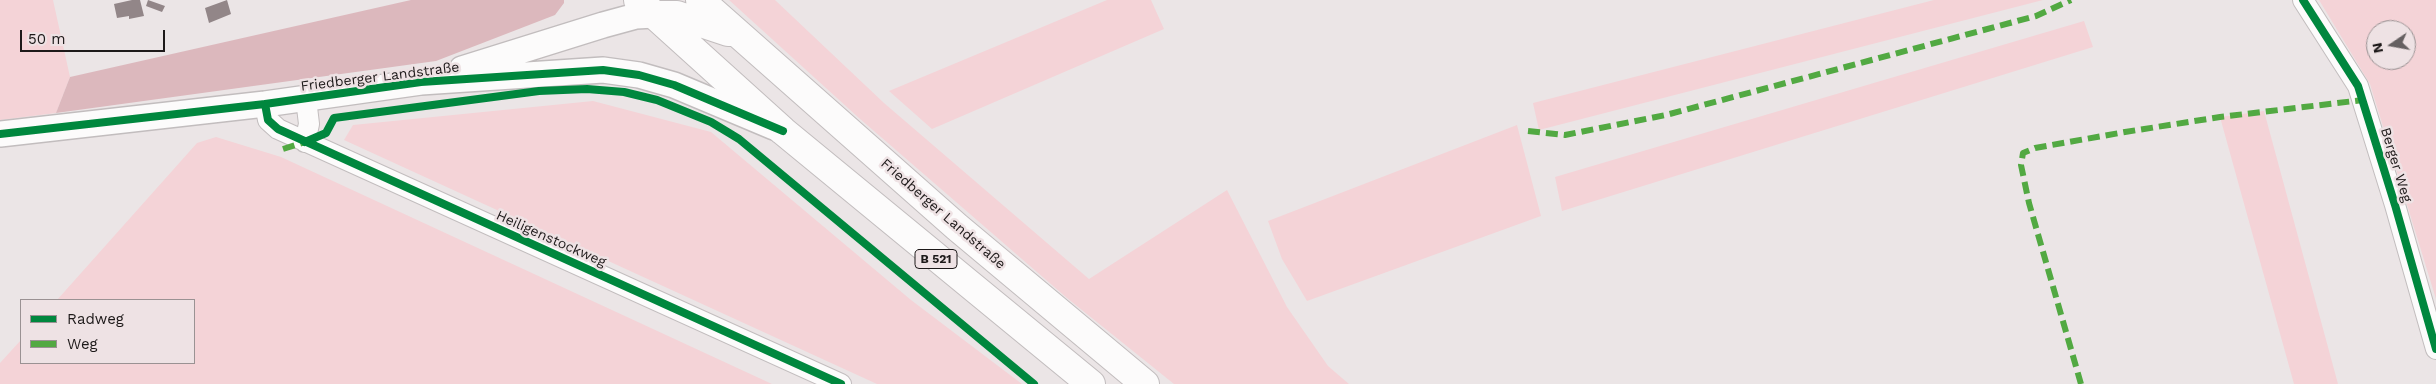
<!DOCTYPE html>
<html>
<head>
<meta charset="utf-8">
<style>
  body { margin:0 }
  #map { position:relative; width:2436px; height:384px; overflow:hidden; background:#ebe5e6; font-family:"Work Sans",sans-serif }
  canvas { display:block }
  .legend { position:absolute; left:20px; top:299px; width:175px; height:65px; box-sizing:border-box; background:#eee2e4; border:1px solid #9a9293; margin:0; padding:6px 9px; list-style:none; font-size:15px; color:#1d1919 }
  .legend li { display:flex; align-items:center; gap:10px; height:25px }
  .legend b { width:25px; border:1px solid #9a9293 }
  .north { position:absolute; left:2366px; top:20px; width:50px; height:50px; box-sizing:border-box; background:#eee2e4; border:1px solid #9a9293; border-radius:50%; rotate:258deg; font-size:14px; font-weight:700; line-height:20px; text-align:center; color:#1d1919 }
  .north::after { content:''; display:block; margin:auto; width:18px; height:22px; background:#656061; clip-path:polygon(50% 0,100% 100%,50% 72%,0 100%) }
  .scale { position:absolute; left:20px; top:30px; width:145px; height:22px; box-sizing:border-box; border:2px solid #1d1919; border-top:0; padding-left:6px; font-size:15px; line-height:18px; white-space:nowrap; color:#1d1919; -webkit-text-stroke:4px #eee2e4; paint-order:stroke }
</style>
</head>
<body>
<div id="map">
<canvas width="2436" height="384"></canvas>
<ul class="legend">
<li><b style="height:6px;background:#00873e"></b>Radweg</li>
<li><b style="height:6px;background:#52a942"></b>Weg</li>
</ul>
<div class="north">N</div>
<div class="scale">50 m</div>
</div>
<script>
const g = document.querySelector('canvas').getContext('2d');
g.lineJoin = 'round';
function fill(path, color) { g.fillStyle = color; g.fill(path, 'evenodd'); }
const toPath = rows => new Path2D(rows.map(r => 'M' + r).join(''));
function strokePath(path, color, width, dash) { g.strokeStyle = color; g.lineWidth = width; g.lineCap = dash ? 'butt' : 'round'; g.setLineDash(dash || []); g.stroke(path); }
function drawText(font, color, halo, rows, align = 'center') {
  g.font = font + ' "Work Sans",sans-serif'; g.lineWidth = 5; g.setLineDash([]); g.textBaseline = 'middle'; g.strokeStyle = halo; g.fillStyle = color; for (const [text, x, y, turn = 0] of rows) {
    g.save(); g.translate(x, y); g.rotate((+turn || 0) * Math.PI / 180); g.textAlign = isNaN(turn) ? turn : align; if (halo) g.strokeText(text, 0, 0); g.fillText(text, 0, 0); g.restore();
  }
}
fill(toPath([
  [0,0,53,0,70,77,56,113,0,120],
  [729,0,775,0,884,103,1089,279,1227,190,1287,307,1328,366,1349,384,1174,384,1067,298,859,118],
  [1107,0,1151,0,1164,29,932,129,889,91],
  [1934,0,2043,0,1539,130,1533,103],
  [2319,0,2436,0,2436,299,2370,84],
  [2376,30,2406,30,2406,60,2376,60],
  [2084,21,2093,47,1562,211,1555,177],
  [593,101,711,132,911,300,1022,384,877,384,344,140,353,125],
  [2264,111,2338,384,2294,384,2220,117],
  [1517,125,1541,216,1307,301,1282,259,1268,221],
  [216,137,281,157,772,384,0,384,0,363,21,340,21,363,194,363,194,300,57,300,197,143]
]), '#f4d3d7');
fill(toPath([
  [411,0,564,0,564,3,555,15,436,61,56,113,70,77]
]), '#dcb8bd');
fill(toPath([
  [132,0,140,0,144,16,129,19,129,16,117,18,114,4],
  [148,0,165,6,162,12,146,6],
  [227,0,231,14,209,23,205,8]
]), '#928688');
const minor = toPath([
  [2303,0,2358,86,2395,205,2436,349],
  [265,104,268,120,278,129,841,384],
  [305,142,309,124,306,99]
]);
const tertiary = toPath([
  [462,69,603,25,636,16,654,15],
  [0,134,265,104,421,82,603,70,639,75,674,85,774,127]
]);
const primary = toPath([
  [638,0,783,131,1091,384],
  [700,0,957,227,1145,384],
  [654,15,677,15,728,32]
]);
strokePath(minor, '#c2bdbe', 22);
strokePath(tertiary, '#c2bdbe', 28);
strokePath(primary, '#c2bdbe', 30);
strokePath(minor, '#fcfbfb', 20);
strokePath(tertiary, '#fcfbfb', 25);
strokePath(primary, '#fcfbfb', 28);
strokePath(toPath([
  [1528,131,1565,135,1666,115,2036,16,2071,0],
  [283,149,305,142],
  [2081,384,2029,203,2021,165,2023,153,2035,148,2125,132,2220,117,2363,100]
]), '#52a942', 6, [12, 6]);
strokePath(toPath([
  [2303,0,2358,86,2395,205,2436,349],
  [265,104,268,120,278,129,841,384],
  [0,134,265,104,421,82,603,70,639,75,674,85,783,131],
  [305,142,326,133,334,118,539,91,587,89,624,92,657,100,711,122,739,139,1034,384]
]), '#00873e', 8);
for (const [x, y, w] of [
  [936,259,42]
]) { const box = new Path2D(); box.roundRect(x - w / 2, y - 9.5, w, 19, 4); g.fillStyle = '#eee2e4'; g.fill(box); strokePath(box, '#1d1919', 1); }
drawText('bold 12px', '#1d1919', null, [
  ["B 521",936,259]
]);
drawText('14px', '#1d1919', '#eee2e4', [
  ["Friedberger Landstraße",380,77,-7],
  ["Berger Weg",2396,165,73],
  ["Friedberger Landstraße",943,214,41],
  ["Heiligenstockweg",551,239,24]
]);
</script>
</body>
</html>
